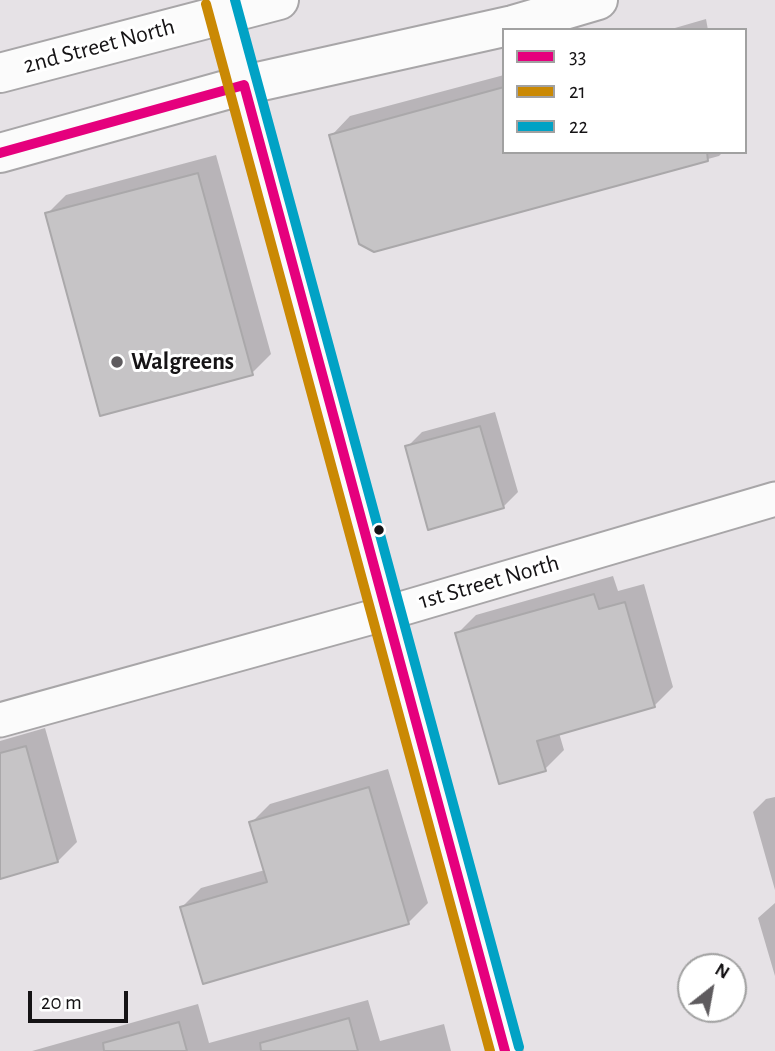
<!DOCTYPE html>
<html>
<head>
<meta charset="utf-8">
<style>
  body { margin:0 }
  #map { position:relative; width:775px; height:1051px; overflow:hidden; background:#e6e2e6; font-family:"Alegreya Sans",sans-serif }
  canvas { display:block }
  .legend { position:absolute; left:502px; top:28px; width:245px; height:126px; box-sizing:border-box; background:#fff; border:2px solid #a1a1a1; margin:0; padding:9px 12px; list-style:none; font-size:21px; color:#151315 }
  .legend li { display:flex; align-items:center; gap:14px; height:35px }
  .legend b { width:35px; border:2px solid #a1a1a1 }
  .north { position:absolute; left:677px; top:953px; width:70px; height:70px; box-sizing:border-box; background:#fff; border:2px solid #a1a1a1; border-radius:50%; rotate:31deg; font-size:19px; font-weight:700; line-height:28px; text-align:center; color:#151315 }
  .north::after { content:''; display:block; margin:auto; width:24px; height:32px; background:#5e5b5e; clip-path:polygon(50% 0,100% 100%,50% 72%,0 100%) }
  .scale { position:absolute; left:28px; top:991px; width:100px; height:32px; box-sizing:border-box; border:4px solid #151315; border-top:0; padding-left:9px; font-size:21px; line-height:24px; white-space:nowrap; color:#151315; -webkit-text-stroke:5px #fff; paint-order:stroke }
</style>
</head>
<body>
<div id="map">
<canvas width="775" height="1051"></canvas>
<ul class="legend">
<li><b style="height:9px;background:#e5007d"></b>33</li>
<li><b style="height:9px;background:#ca8904"></b>21</li>
<li><b style="height:9px;background:#01a2c5"></b>22</li>
</ul>
<div class="north">N</div>
<div class="scale">20 m</div>
</div>
<script>
const g = document.querySelector('canvas').getContext('2d');
g.lineJoin = 'round';
function fill(path, color) { g.fillStyle = color; g.fill(path, 'evenodd'); }
const toPath = rows => new Path2D(rows.map(r => 'M' + r).join(''));
function strokePath(path, color, width, dash) { g.strokeStyle = color; g.lineWidth = width; g.lineCap = dash ? 'butt' : 'round'; g.setLineDash(dash || []); g.stroke(path); }
function drawText(font, color, halo, rows, align = 'center') {
  g.font = font + ' "Alegreya Sans",sans-serif'; g.lineWidth = 6; g.setLineDash([]); g.textBaseline = 'middle'; g.strokeStyle = halo; g.fillStyle = color; for (const [text, x, y, turn = 0] of rows) {
    g.save(); g.translate(x, y); g.rotate((+turn || 0) * Math.PI / 180); g.textAlign = isNaN(turn) ? turn : align; if (halo) g.strokeText(text, 0, 0); g.fillText(text, 0, 0); g.restore();
  }
}
fill(toPath([
  [706,19,708,30,668,30],
  [504,75,504,152,723,152,719,156,374,250,331,136,350,116],
  [216,155,271,354,252,373,47,214,66,195],
  [495,412,518,492,503,507,407,447,422,432],
  [613,576,618,591,644,584,673,687,654,706,559,733,564,750,545,769,457,634,476,615],
  [45,728,77,842,58,861,0,877,0,741],
  [388,769,428,903,409,922,204,982,182,907,201,888,265,870,251,823,270,804],
  [775,797,775,890,753,812,766,799],
  [775,903,775,976,758,918],
  [368,1000,380,1041,444,1024,451,1051,32,1051,198,1004,209,1043]
]), '#0003');
const building = toPath([
  [504,87,504,152,707,152,708,161,374,252,359,244,329,135,504,87],
  [198,173,253,375,100,416,45,213,198,173],
  [480,426,504,508,428,530,405,446,480,426],
  [594,594,599,609,625,602,655,707,537,741,546,771,499,784,455,633,594,594],
  [26,746,58,862,0,879,0,753,26,746],
  [369,787,409,924,203,984,180,907,267,882,249,822,369,787],
  [349,1018,358,1051,261,1051,260,1043,349,1018],
  [179,1022,187,1051,104,1051,103,1043,179,1022]
]);
fill(building, '#c6c4c6');
strokePath(building, '#aaa8aa', 2);
const minor = toPath([
  [220,0,505,1051],
  [0,720,387,613,775,499]
]);
const major = toPath([
  [0,73,279,0],
  [0,153,244,85,513,25,598,0]
]);
strokePath(minor, '#a8a6a8', 37);
strokePath(major, '#a8a6a8', 42);
strokePath(minor, '#fbfbfb', 33);
strokePath(major, '#fbfbfb', 38);
strokePath(toPath([
  [0,153,244,85,505,1051]
]), '#e5007d', 10);
strokePath(toPath([
  [206,4,490,1051]
]), '#ca8904', 10);
strokePath(toPath([
  [235,0,519,1047]
]), '#01a2c5', 10);
for (const [x, y, r, color] of [
  [117,362,7,"#5e5b5e"],
  [379,530,6,"#151315"]
]) { const dot = new Path2D(); dot.arc(x, y, r, 0, 2 * Math.PI); g.fillStyle = color; g.fill(dot); strokePath(dot, '#fff', 2.5); }
drawText('24px', '#151315', '#fff', [
  ["2nd Street North",99,46,-15],
  ["1st Street North",489,582,-16]
]);
drawText('bold 24px', '#151315', '#fff', [
  ["Walgreens",131,362]
], 'left');
</script>
</body>
</html>
